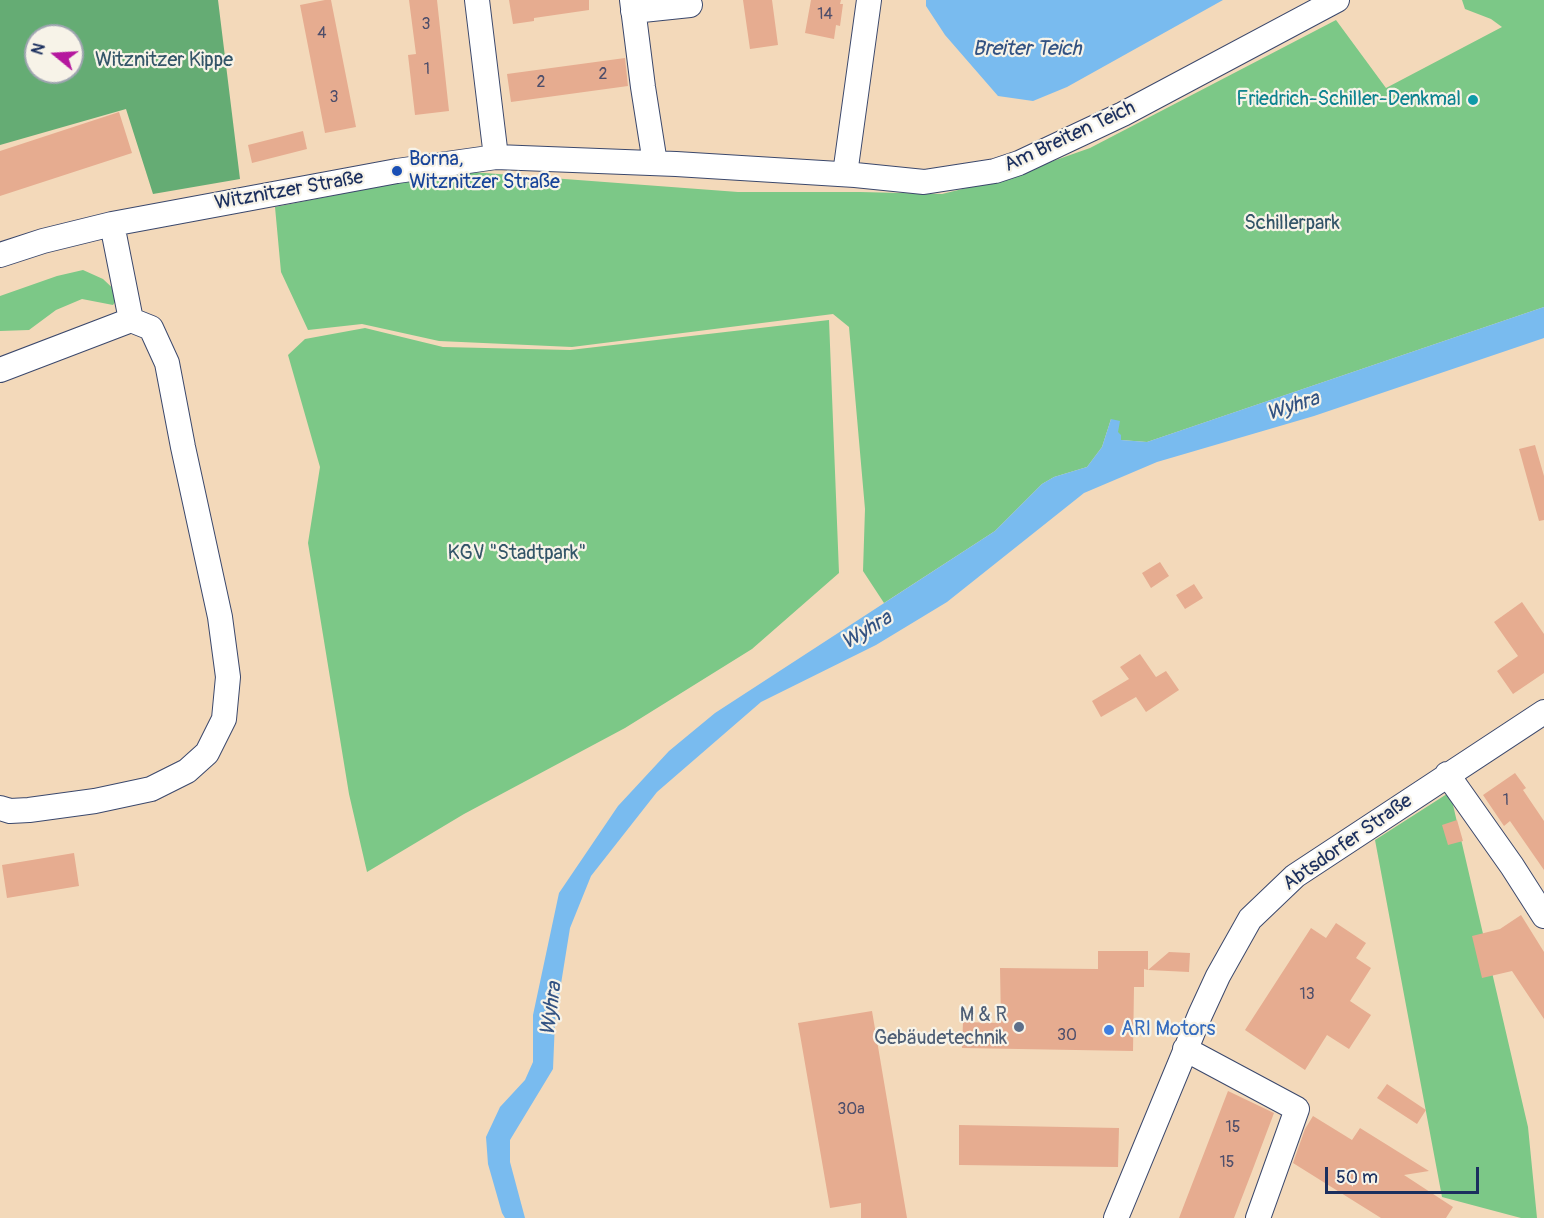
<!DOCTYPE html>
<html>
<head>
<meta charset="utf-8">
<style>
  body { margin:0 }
  #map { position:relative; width:1544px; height:1218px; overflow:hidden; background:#f3d9ba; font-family:Pangolin,sans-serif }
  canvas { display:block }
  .north { position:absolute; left:24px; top:24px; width:60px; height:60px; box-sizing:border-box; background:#f7f3e8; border:2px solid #9fa5b1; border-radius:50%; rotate:288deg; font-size:16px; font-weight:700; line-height:24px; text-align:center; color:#1b2f5e }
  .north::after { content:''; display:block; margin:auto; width:21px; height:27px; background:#b5179e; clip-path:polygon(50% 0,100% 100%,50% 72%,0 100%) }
  .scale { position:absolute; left:1325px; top:1167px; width:154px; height:27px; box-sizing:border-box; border:3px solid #1b2f5e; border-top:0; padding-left:8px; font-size:18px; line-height:21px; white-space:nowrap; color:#1b2f5e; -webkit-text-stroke:4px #f7f3e8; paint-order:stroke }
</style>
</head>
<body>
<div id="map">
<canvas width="1544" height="1218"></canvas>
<div class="north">N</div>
<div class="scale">50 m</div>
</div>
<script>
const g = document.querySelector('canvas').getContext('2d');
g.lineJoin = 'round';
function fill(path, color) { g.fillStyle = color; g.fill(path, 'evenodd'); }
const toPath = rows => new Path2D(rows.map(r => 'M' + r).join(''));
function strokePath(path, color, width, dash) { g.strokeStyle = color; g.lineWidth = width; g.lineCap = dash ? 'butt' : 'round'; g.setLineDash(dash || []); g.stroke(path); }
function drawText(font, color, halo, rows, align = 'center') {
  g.font = font + ' Pangolin,sans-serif'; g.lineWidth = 4.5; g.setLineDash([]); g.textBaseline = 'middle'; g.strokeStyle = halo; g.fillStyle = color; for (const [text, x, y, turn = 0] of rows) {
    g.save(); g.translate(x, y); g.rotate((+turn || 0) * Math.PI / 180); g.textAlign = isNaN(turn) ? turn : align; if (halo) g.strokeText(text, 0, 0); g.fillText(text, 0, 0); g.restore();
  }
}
fill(toPath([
  [1462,0,1544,0,1544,307,1147,442,1121,440,1111,419,1102,447,1087,467,1054,477,1042,484,995,531,884,603,863,571,865,509,849,327,833,314,572,347,439,341,362,324,308,330,281,272,275,207,458,171,738,192,860,192,942,194,999,180,1090,148,1336,20,1386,88,1502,27,1491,19,1465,9],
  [83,270,103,279,120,295,113,305,82,299,56,310,29,330,0,331,0,296,57,276],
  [829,320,839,573,752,649,625,728,464,814,367,872,349,794,308,543,320,467,288,355,305,339,365,328,443,347,570,350],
  [1450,792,1528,1127,1537,1218,1521,1218,1442,1197,1375,840]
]), '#7cc887');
fill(toPath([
  [0,0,218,0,240,179,153,194,126,109,0,145],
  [36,36,72,36,72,72,36,72]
]), '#65ac74');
fill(toPath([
  [926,0,1223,0,1067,87,1033,101,998,96,945,35,926,6],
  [1544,307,1544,338,1314,416,1157,462,1084,493,947,602,876,645,761,702,657,792,591,876,570,928,555,1021,553,1069,510,1140,510,1162,525,1218,505,1218,502,1213,488,1164,486,1137,500,1107,525,1080,533,1062,533,1015,559,893,618,806,669,751,715,713,995,531,1042,484,1054,477,1087,467,1102,447,1111,419,1120,421,1118,432,1121,435,1121,440,1147,442]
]), '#79bbef');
fill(toPath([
  [325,0,331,0,356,127,325,133,300,5],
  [409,0,437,0,449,111,415,115,408,55,416,54],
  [509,0,589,0,589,10,534,18,534,21,513,24],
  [743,0,772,0,778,45,750,49],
  [811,0,841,0,840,4,843,4,840,26,836,25,834,39,805,33],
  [625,58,628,86,511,102,507,74],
  [119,112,132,153,0,196,0,151],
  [303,131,307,149,252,163,248,145],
  [1535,445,1544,476,1544,520,1539,521,1519,449],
  [1160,562,1169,576,1151,588,1142,573],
  [1194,584,1203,598,1185,609,1176,595],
  [1522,602,1544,634,1544,673,1513,694,1497,671,1518,656,1494,622],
  [1140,654,1156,677,1166,671,1179,690,1146,712,1136,697,1101,717,1092,701,1129,679,1120,667],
  [1515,773,1526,788,1523,790,1544,821,1544,870,1510,821,1504,826,1483,795],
  [1457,820,1463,841,1448,845,1442,825],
  [74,853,79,886,7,898,2,865],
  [1521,915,1544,952,1544,1019,1512,971,1482,978,1472,936,1500,929],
  [1336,923,1366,943,1356,958,1371,968,1350,1001,1371,1015,1349,1049,1327,1035,1305,1070,1245,1030,1311,928,1326,938],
  [1098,951,1148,951,1148,970,1144,969,1144,987,1134,987,1133,1051,962,1048,963,1022,1001,1023,1000,968,1098,969],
  [1169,952,1190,953,1189,972,1148,970],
  [872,1011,907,1218,861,1218,861,1203,830,1208,798,1023],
  [1387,1084,1426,1110,1417,1124,1377,1098],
  [1228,1091,1274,1113,1251,1174,1234,1218,1179,1218],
  [1313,1116,1352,1140,1360,1128,1429,1171,1404,1175,1453,1207,1446,1218,1381,1218,1293,1163,1305,1129],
  [959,1125,1119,1128,1118,1167,959,1165]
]), '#e6ac90');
const minor = toPath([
  [477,0,496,157],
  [632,0,643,87,655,163],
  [633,11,690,5],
  [845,174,869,0],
  [112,224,131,320],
  [0,255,43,241,112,224,397,171,496,157,676,164,855,175,924,182,995,171,1019,163,1123,114,1337,0],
  [0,370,131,320,151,328,167,363,183,447,220,617,228,677,224,719,207,753,187,771,151,789,95,801,29,810,10,811,0,808],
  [1447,774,1512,866,1544,916],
  [1185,1049,1297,1109,1258,1218],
  [1116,1218,1200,1015,1218,976,1250,919,1295,876,1544,712]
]);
strokePath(minor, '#3b486c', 26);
strokePath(minor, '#fff', 24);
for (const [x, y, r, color] of [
  [1473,100,6,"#0f9aa8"],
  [397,171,6,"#1a4fb4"],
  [1019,1027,6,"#5c6f8a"],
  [1109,1030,6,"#3f7fe0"]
]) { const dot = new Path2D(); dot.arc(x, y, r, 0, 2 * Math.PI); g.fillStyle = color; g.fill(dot); strokePath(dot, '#f7f3e8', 2); }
drawText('16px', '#4e4e6a', null, [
  ["14",825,15],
  ["3",426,25],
  ["4",322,34],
  ["1",427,70],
  ["2",603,75],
  ["2",541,83],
  ["3",334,98],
  ["1",1506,801],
  ["13",1307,995],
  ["30",1067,1036],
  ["30a",851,1110],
  ["15",1233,1128],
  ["15",1227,1163]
]);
drawText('20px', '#335568', '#f7f3e8', [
  ["Witznitzer Kippe",164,61],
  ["Schillerpark",1292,224],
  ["KGV \"Stadtpark\"",517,554]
]);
drawText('20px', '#0d838f', '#f7f3e8', [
  ["Friedrich-Schiller-Denkmal",1461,100]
], 'right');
drawText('20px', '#1b2f5e', '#f7f3e8', [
  ["Am Breiten Teich",1070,137,-25],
  ["Witznitzer Straße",289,191,-10],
  ["Abtsdorfer Straße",1348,843,-35]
]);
drawText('20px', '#164399', '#f7f3e8', [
  ["Borna,",409,160],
  ["Witznitzer Straße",409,183]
], 'left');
drawText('20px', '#4e5e75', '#f7f3e8', [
  ["M & R",1007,1016],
  ["Gebäudetechnik",1007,1039]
], 'right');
drawText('20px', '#366cbe', '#f7f3e8', [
  ["ARI Motors",1121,1030]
], 'left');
drawText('italic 21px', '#325282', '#f7f3e8', [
  ["Breiter Teich",1027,50],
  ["Wyhra",1293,407,-18],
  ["Wyhra",867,631,-31],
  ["Wyhra",552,1009,-82]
]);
</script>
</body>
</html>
